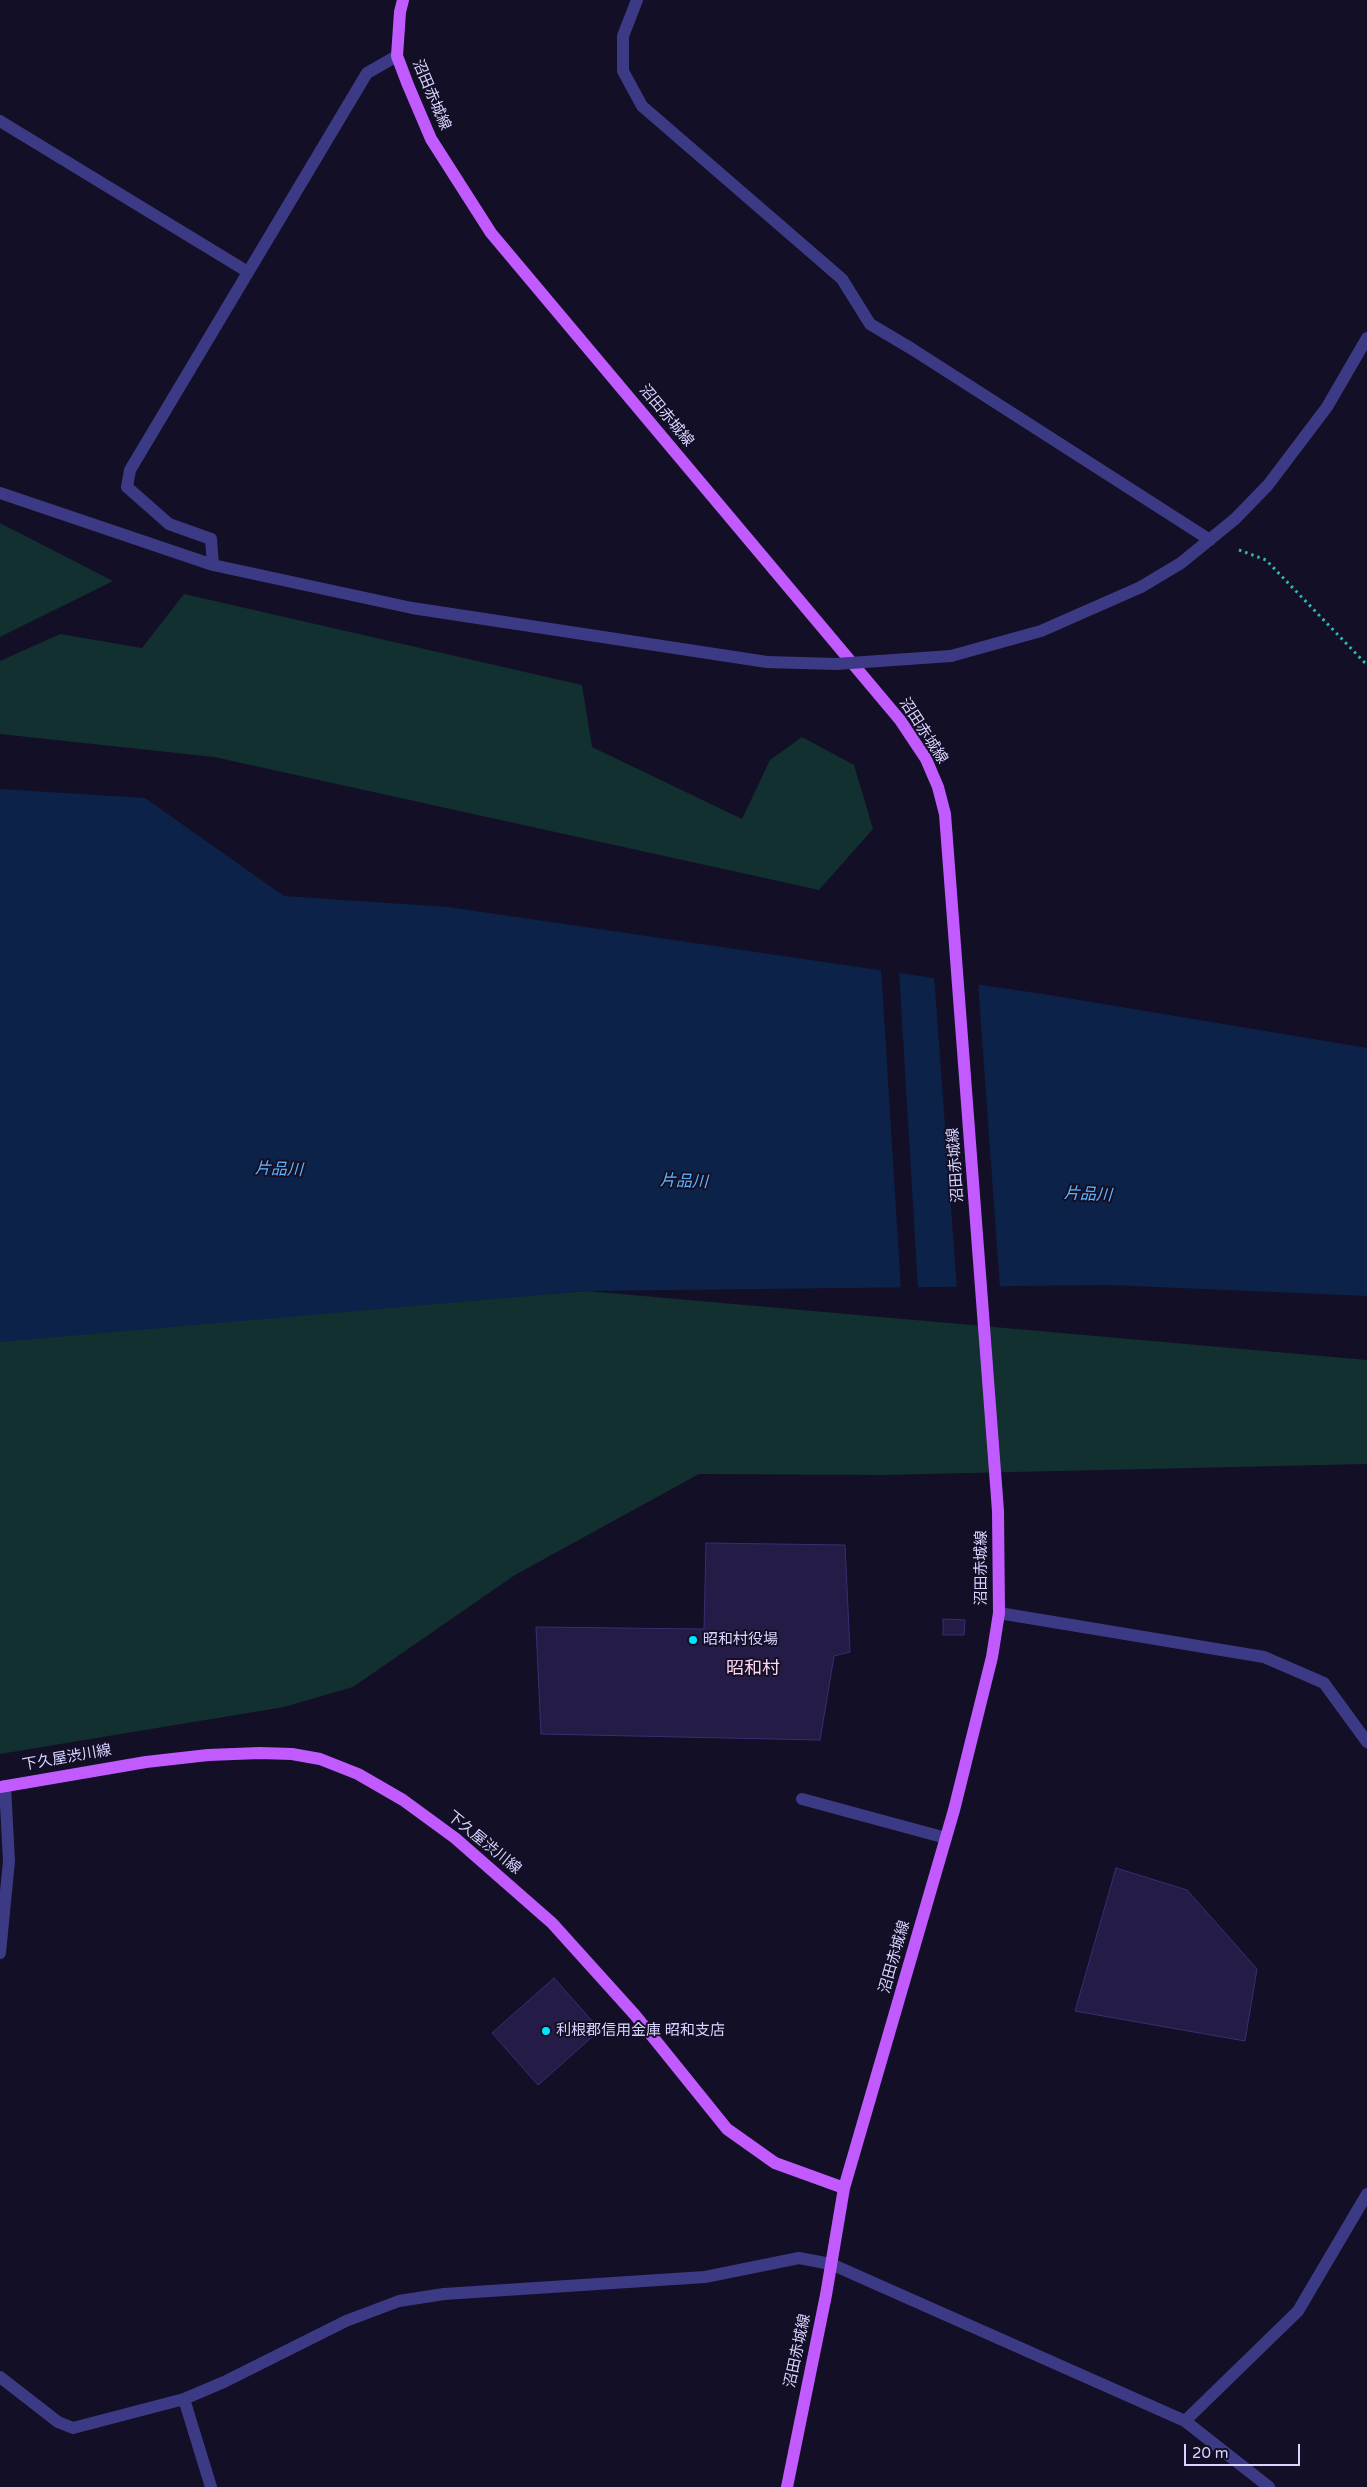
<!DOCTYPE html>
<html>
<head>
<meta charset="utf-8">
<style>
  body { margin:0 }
  #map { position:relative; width:1367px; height:2487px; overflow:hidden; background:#130f26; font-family:"Varela Round",sans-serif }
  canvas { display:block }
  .scale { position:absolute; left:1184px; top:2444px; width:116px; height:22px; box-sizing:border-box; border:2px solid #d9d4ff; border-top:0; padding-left:6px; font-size:15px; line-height:18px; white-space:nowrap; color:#d9d4ff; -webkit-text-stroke:4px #130f26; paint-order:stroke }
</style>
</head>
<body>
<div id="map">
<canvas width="1367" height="2487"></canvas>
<div class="scale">20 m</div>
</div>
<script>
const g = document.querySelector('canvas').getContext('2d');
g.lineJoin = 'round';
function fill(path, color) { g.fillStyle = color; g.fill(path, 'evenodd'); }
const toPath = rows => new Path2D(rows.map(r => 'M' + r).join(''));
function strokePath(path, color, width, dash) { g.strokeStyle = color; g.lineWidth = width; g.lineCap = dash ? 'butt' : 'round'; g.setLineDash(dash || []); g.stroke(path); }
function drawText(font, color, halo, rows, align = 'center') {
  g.font = font + ' "Varela Round","Noto Sans JP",sans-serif'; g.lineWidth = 4; g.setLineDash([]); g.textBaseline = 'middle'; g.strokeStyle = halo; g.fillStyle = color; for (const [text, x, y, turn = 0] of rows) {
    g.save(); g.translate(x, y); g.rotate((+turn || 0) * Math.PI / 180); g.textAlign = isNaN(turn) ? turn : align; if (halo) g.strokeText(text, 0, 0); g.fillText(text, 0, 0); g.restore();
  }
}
fill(toPath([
  [0,523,113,581,0,637],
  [184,594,582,685,592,747,742,819,770,760,802,737,854,765,873,829,819,890,214,757,0,734,0,661,60,634,142,648],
  [587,1291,1367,1360,1367,1464,882,1475,699,1474,515,1575,353,1687,284,1707,0,1754,0,1337]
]), '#12302f');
fill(toPath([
  [0,789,145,798,284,896,448,907,1043,994,1367,1048,1367,1296,1109,1285,587,1291,0,1342]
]), '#0c2248');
fill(toPath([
  [881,968,899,970,918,1290,901,1290],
  [934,975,978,982,1000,1289,957,1289]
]), '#130f26');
const building = toPath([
  [706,1543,845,1545,850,1652,834,1656,820,1740,541,1734,536,1627,704,1629,706,1543],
  [943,1619,965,1620,964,1635,943,1635,943,1619],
  [1116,1868,1187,1890,1257,1969,1245,2041,1075,2011,1116,1868],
  [554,1978,600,2030,538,2085,492,2033,554,1978]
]);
fill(building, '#241b47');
strokePath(building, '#3b2d73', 1);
strokePath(toPath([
  [1239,550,1266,560,1367,665]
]), '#2fb8b0', 3, [2.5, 4]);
strokePath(toPath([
  [637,0,623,36,623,71,642,106,842,279,870,324,912,349,1210,540],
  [0,121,248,272],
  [0,493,213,565,412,608,767,662],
  [213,565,211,539,169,524,127,487,130,470,367,73,397,56],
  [951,656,1041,631,1141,587,1181,563,1235,519,1268,485,1327,407,1367,338],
  [999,1613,1264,1657,1324,1683,1367,1742],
  [802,1799,946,1838],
  [0,1953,9,1861,5,1786],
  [0,2377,58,2422,73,2428,184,2399,224,2382,346,2321,399,2301,444,2294,705,2277,799,2258,831,2264,1185,2421,1269,2487],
  [184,2399,211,2487],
  [1185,2421,1298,2311,1367,2194]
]), '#3d3a85', 12);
strokePath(toPath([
  [403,0,400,12,397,56,408,85,431,139,491,233,900,720,926,759,938,787,945,814,998,1511,999,1613,992,1657,954,1810,844,2188,826,2295,787,2487],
  [0,1787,146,1762,208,1755,260,1753,292,1754,320,1759,358,1774,403,1800,455,1838,552,1923,635,2015,727,2129,775,2163,844,2188]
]), '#c25bff', 12);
strokePath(toPath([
  [767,662,836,664,951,656]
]), '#3d3a85', 12);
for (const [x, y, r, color] of [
  [693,1640,5,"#00e5ff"],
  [546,2031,5,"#00e5ff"]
]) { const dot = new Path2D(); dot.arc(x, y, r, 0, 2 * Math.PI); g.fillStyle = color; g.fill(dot); strokePath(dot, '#130f26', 2); }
drawText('15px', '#d9d4ff', '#130f26', [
  ["沼田赤城線",431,95,67],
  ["沼田赤城線",666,416,50],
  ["沼田赤城線",923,731,57],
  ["沼田赤城線",956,1165,-94],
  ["沼田赤城線",982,1568,-90],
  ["下久屋渋川線",67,1758,-10],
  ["下久屋渋川線",484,1843,39],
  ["沼田赤城線",895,1957,-74],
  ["沼田赤城線",798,2351,-78]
]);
drawText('15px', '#d9d4ff', '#130f26', [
  ["昭和村役場",703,1640],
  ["利根郡信用金庫 昭和支店",556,2031]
], 'left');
drawText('italic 16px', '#62b6ff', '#130f26', [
  ["片品川",279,1170,2],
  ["片品川",684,1182,2],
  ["片品川",1088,1195,3]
]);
drawText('18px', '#ffd6f0', '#130f26', [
  ["昭和村",753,1669]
]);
</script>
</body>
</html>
